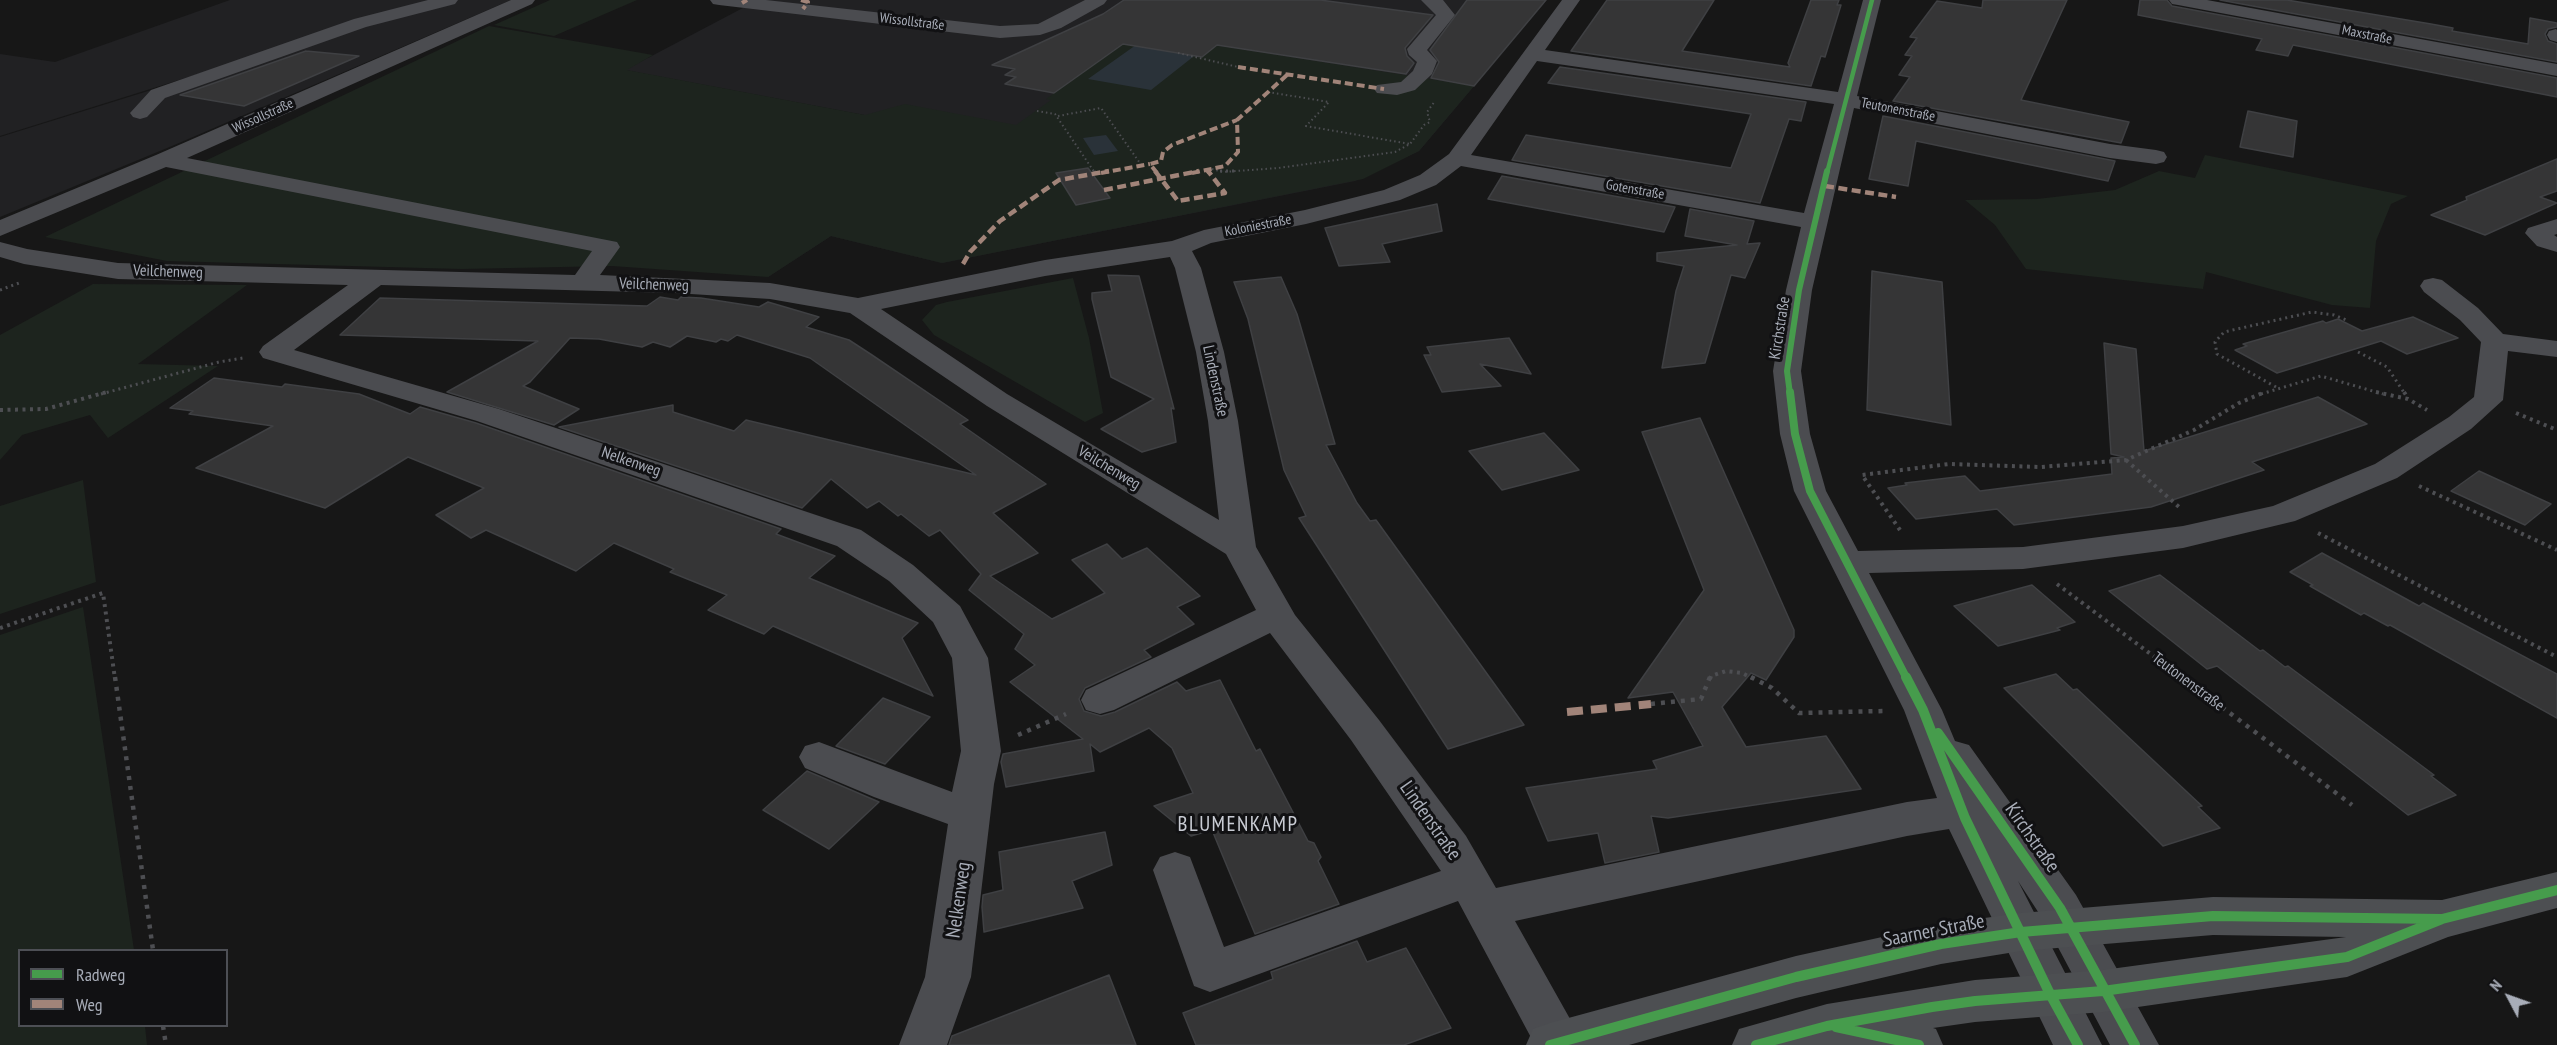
<!DOCTYPE html>
<html>
<head>
<meta charset="utf-8">
<style>
  body { margin:0 }
  #map { position:relative; width:2557px; height:1045px; overflow:hidden; background:#171717; font-family:"PT Sans Narrow",sans-serif }
  canvas { display:block }
  .legend { position:absolute; left:18px; top:949px; width:210px; height:78px; box-sizing:border-box; background:#111113; border:2px solid #4d4f55; margin:0; padding:8px 10px; list-style:none; font-size:18px; color:#a8adb8 }
  .legend li { display:flex; align-items:center; gap:12px; height:30px }
  .legend b { width:30px; border:2px solid #4d4f55 }
  .north { position:absolute; left:2479px; top:967px; width:60px; height:60px; -webkit-text-stroke:4px #111113; paint-order:stroke; rotate:311deg; font-size:16px; font-weight:700; line-height:24px; text-align:center; color:#a8adb8 }
  .north::after { content:''; display:block; margin:auto; width:21px; height:27px; background:#a8adb8; clip-path:polygon(50% 0,100% 100%,50% 72%,0 100%) }
</style>
</head>
<body>
<div id="map">
<canvas width="2557" height="1045"></canvas>
<ul class="legend">
<li><b style="height:8px;background:#469c4c"></b>Radweg</li>
<li><b style="height:8px;background:#a18479"></b>Weg</li>
</ul>
<div class="north">N</div>
</div>
<script>
const g = document.querySelector('canvas').getContext('2d');
g.lineJoin = 'round';
function fill(path, color) { g.fillStyle = color; g.fill(path, 'evenodd'); }
const toPath = rows => new Path2D(rows.map(r => 'M' + r).join(''));
function strokePath(path, color, width, dash) { g.strokeStyle = color; g.lineWidth = width; g.lineCap = dash ? 'butt' : 'round'; g.setLineDash(dash || []); g.stroke(path); }
function drawText(font, color, halo, rows, align = 'center') {
  g.font = font + ' "PT Sans Narrow",sans-serif'; g.lineWidth = 6; g.setLineDash([]); g.textBaseline = 'middle'; g.strokeStyle = halo; g.fillStyle = color; for (const [text, x, y, turn = 0] of rows) {
    g.save(); g.translate(x, y); g.rotate((+turn || 0) * Math.PI / 180); g.textAlign = isNaN(turn) ? turn : align; if (halo) g.strokeText(text, 0, 0); g.fillText(text, 0, 0); g.restore();
  }
}
fill(toPath([
  [230,0,435,0,0,136,0,54,55,62],
  [441,0,511,0,172,146,0,217,0,137],
  [758,0,1547,0,1419,151,1355,181,942,263,831,236,768,277,864,115,625,70]
]), '#212123');
fill(toPath([
  [550,0,637,0,554,36,494,25],
  [489,26,653,55,627,70,865,115,905,104,1016,125,1051,100,1046,99,1138,33,1474,86,1419,151,1363,179,942,263,831,236,768,277,612,266,461,269,167,261,45,237],
  [2205,155,2408,196,2391,204,2376,241,2370,308,2332,305,2206,272,2203,289,2026,269,1995,225,1965,200,2037,199,2115,190,2159,171,2195,178],
  [1073,278,1089,338,1103,413,1085,422,934,335,922,320,936,305,947,302],
  [93,284,247,285,138,364,218,366,108,438,90,415,22,435,0,460,0,335],
  [83,480,96,582,0,614,0,506],
  [83,607,134,950,20,950,20,1026,145,1026,147,1045,0,1045,0,635]
]), '#1d241e');
fill(toPath([
  [1143,40,1203,49,1151,90,1088,79],
  [1106,135,1118,151,1094,155,1083,138]
]), '#2a3239');
const building = toPath([
  [1124,0,1320,0,1433,15,1405,48,1407,56,1414,63,1406,74,1217,45,1202,57,1123,44,1054,93,1005,84,1016,77,1005,75,1015,69,992,65,1103,14,1124,0],
  [1467,0,1546,0,1474,86,1431,78,1439,62,1430,50,1467,0],
  [1607,0,1714,0,1682,51,1790,67,1788,63,1811,0,1839,0,1837,5,1841,5,1825,57,1821,56,1811,86,1571,51,1607,0],
  [1983,0,2067,0,2021,100,2129,122,2121,143,1893,101,1910,77,1899,75,1912,56,1905,55,1917,38,1910,37,1937,1,1982,8,1983,0],
  [2140,0,2167,0,2172,6,2557,78,2557,97,2293,45,2288,56,2256,50,2262,39,2138,15,2140,0],
  [2220,0,2287,0,2431,24,2453,28,2452,31,2528,44,2530,18,2557,23,2557,27,2548,29,2545,34,2548,41,2557,44,2557,62,2220,0],
  [306,51,359,56,244,106,180,95,306,51],
  [1560,67,1806,102,1801,121,1789,119,1760,203,1512,160,1526,135,1731,168,1751,114,1548,83,1560,67],
  [2248,111,2297,121,2293,157,2240,147,2248,111],
  [1883,116,2110,160,2115,161,2108,181,1916,141,1908,186,1869,179,1883,116],
  [2557,159,2557,191,2540,197,2557,203,2485,235,2431,215,2467,200,2466,197,2557,159],
  [1088,168,1110,198,1076,205,1056,173,1088,168],
  [1502,176,1675,207,1664,232,1488,199,1502,176],
  [1437,204,1442,231,1382,244,1390,262,1339,266,1325,228,1437,204],
  [1690,209,1754,221,1747,244,1760,243,1745,278,1731,275,1705,363,1662,368,1676,291,1684,266,1657,261,1657,253,1737,245,1685,236,1690,209],
  [1872,271,1942,282,1951,425,1867,410,1872,271],
  [1108,275,1139,276,1174,409,1171,408,1176,442,1142,452,1101,429,1154,399,1111,377,1092,299,1092,293,1112,291,1108,275],
  [1281,277,1297,314,1335,444,1326,445,1357,503,1370,521,1376,520,1524,725,1448,749,1299,518,1306,516,1284,470,1248,319,1234,282,1281,277],
  [660,297,678,300,681,297,701,298,759,307,768,302,819,317,806,327,849,340,872,355,968,420,960,424,1046,484,993,513,1038,553,990,576,1052,619,1105,593,1072,560,1107,544,1122,559,1147,548,1200,596,1177,607,1194,624,1144,650,1151,657,1085,688,1079,699,1084,711,1101,716,1115,712,1177,682,1186,691,1220,680,1256,751,1260,749,1308,841,1314,843,1321,857,1318,861,1339,904,1255,934,1212,830,1191,836,1154,806,1193,793,1172,748,1149,728,1100,752,1090,744,1094,771,1006,787,1001,762,1003,754,1083,739,1010,682,1035,665,1015,649,1024,634,969,590,981,574,940,530,929,536,901,514,898,516,879,501,867,508,831,479,802,508,559,427,673,405,673,412,734,431,746,420,976,475,810,358,737,335,728,341,721,339,716,342,687,336,670,347,653,342,642,347,599,339,570,338,530,382,523,386,579,409,554,425,447,392,538,341,340,335,380,298,647,306,660,297],
  [2413,317,2458,338,2407,354,2381,341,2277,373,2235,350,2247,346,2243,344,2323,321,2326,323,2338,319,2362,331,2413,317],
  [1509,338,1531,374,1480,364,1501,386,1442,392,1424,355,1431,355,1427,347,1509,338],
  [2104,343,2136,349,2144,451,2318,397,2367,424,2252,462,2264,470,2151,507,2014,525,1997,509,1916,519,1888,488,1907,485,1905,483,1965,476,1980,491,2112,474,2111,458,2124,457,2111,454,2104,343],
  [214,378,282,387,285,384,359,394,410,414,420,407,476,423,781,529,776,534,835,556,809,578,918,623,902,638,933,696,773,626,764,634,708,610,727,595,670,572,674,569,614,543,576,571,486,530,471,538,436,515,484,488,408,457,325,508,196,468,273,426,189,414,193,411,170,408,214,378],
  [1700,418,1794,630,1794,637,1766,680,1751,673,1722,707,1746,747,1826,736,1861,789,1668,818,1651,816,1659,852,1605,863,1598,833,1548,841,1526,788,1657,769,1653,761,1703,746,1673,692,1628,698,1704,590,1642,432,1700,418],
  [1544,433,1579,470,1502,490,1469,451,1544,433],
  [2479,471,2551,504,2525,525,2451,491,2479,471],
  [2322,553,2419,606,2423,603,2557,674,2557,718,2390,625,2388,626,2364,613,2361,615,2310,586,2313,585,2290,572,2322,553],
  [2160,575,2260,651,2263,650,2285,667,2288,666,2434,775,2431,776,2456,795,2408,815,2217,666,2207,669,2109,591,2160,575],
  [2032,585,2075,622,2057,628,2060,630,1998,646,1954,606,2032,585],
  [2056,674,2073,690,2077,689,2202,806,2198,807,2220,828,2163,846,2004,688,2056,674],
  [883,698,930,717,885,764,836,746,883,698],
  [807,771,879,802,829,849,763,810,807,771],
  [1105,832,1112,865,1072,881,1083,908,984,932,982,907,983,895,1003,890,999,852,1105,832],
  [1357,941,1367,962,1406,948,1451,1028,1404,1045,1196,1045,1183,1013,1273,979,1271,972,1357,941],
  [1109,975,1136,1045,949,1045,952,1036,1109,975]
]);
fill(building, '#353536');
strokePath(building, '#3f4043', 1.5);
strokePath(toPath([
  [1178,53,1238,67],
  [1268,92,1329,102,1306,126,1410,144],
  [1037,111,1055,114,1095,173],
  [1058,116,1101,108,1142,166],
  [1212,169,1223,172,1278,168,1395,152,1410,144,1424,125,1430,122,1427,112,1435,101]
]), '#4d4e52', 2, [1.5, 3]);
strokePath(toPath([
  [1094,171,1095,173],
  [1220,171,1235,171],
  [0,290,19,283],
  [2358,352,2387,367,2405,394],
  [2276,387,2217,354,2215,342,2224,332,2312,312,2334,315,2349,321],
  [101,394,219,362,243,358],
  [2261,394,2321,376,2383,394]
]), '#4d4e52', 3, [2, 4]);
strokePath(toPath([
  [2376,392,2408,399,2427,410],
  [2404,392,2408,398],
  [0,410,46,409,107,392],
  [2516,413,2557,430],
  [2126,460,2179,507],
  [2419,486,2557,550],
  [1900,530,1862,475,1949,464,2041,467,2126,460,2194,430,2239,403,2265,392],
  [2318,533,2557,657],
  [2057,584,2184,679],
  [0,628,103,593,115,679],
  [1710,679,1711,676,1726,671,1742,673,1754,679]
]), '#4d4e52', 4, [3, 4.5]);
strokePath(toPath([
  [115,677,153,950],
  [1751,677,1772,688,1799,713,1884,711],
  [2182,677,2352,805],
  [1651,704,1701,699,1710,677],
  [1018,735,1066,714],
  [163,1026,166,1045]
]), '#4d4e52', 4.5, [4, 6]);
fill(toPath([
  [428,0,458,0,455,4,366,27,165,98,147,117,140,119,133,117,130,113,151,90,354,19,428,0],
  [511,0,535,0,532,4,187,158,617,242,620,247,600,275,770,283,858,298,1045,260,1172,241,1204,230,1305,210,1384,190,1420,175,1449,154,1562,0,1580,0,1545,50,1838,92,1863,0,1881,0,1857,96,2110,144,2156,150,2164,152,2167,157,2164,162,2156,164,2110,158,1854,108,1812,290,1801,371,1810,434,1826,491,1858,551,2023,547,2183,526,2273,506,2375,464,2449,417,2474,397,2481,342,2460,320,2424,292,2420,286,2424,280,2433,278,2442,280,2478,308,2503,334,2557,341,2557,357,2508,351,2503,400,2471,429,2397,478,2295,521,2183,548,2023,569,1869,573,1942,710,1955,741,1969,745,2076,895,2159,1045,2110,1045,2044,921,2018,881,2102,1045,2053,1045,1949,829,1907,836,1515,921,1583,1042,1582,1045,1535,1045,1458,901,1210,992,1194,986,1153,870,1160,857,1175,852,1190,857,1224,947,1441,871,1351,740,1270,633,1114,710,1100,714,1086,710,1081,700,1086,690,1256,610,1226,554,987,406,850,313,770,299,675,293,381,285,294,350,499,409,861,530,913,565,960,606,988,658,1001,751,994,784,971,977,947,1045,899,1045,925,977,948,824,874,797,805,768,799,757,805,746,819,742,952,792,961,751,952,658,933,622,889,581,837,546,477,421,263,358,259,352,263,346,348,285,118,279,24,264,0,257,0,242,27,249,118,263,575,275,592,251,166,167,0,236,0,220,156,155,511,0],
  [1537,61,1834,104,1804,213,1471,155,1537,61],
  [1461,166,1801,227,1786,290,1773,371,1780,434,1794,491,1904,710,1937,798,1907,802,1496,888,1466,836,1379,720,1295,615,1256,547,1238,421,1224,352,1201,268,1192,251,1211,243,1306,224,1400,200,1436,185,1461,166],
  [1170,257,1175,268,1196,352,1208,421,1219,520,1007,394,881,309,1045,276,1170,257],
  [710,0,766,0,1000,26,1038,24,1085,0,1107,0,1104,4,1061,28,1040,35,1000,38,719,5,713,4,710,0],
  [1421,0,1443,0,1455,15,1427,50,1437,61,1432,74,1415,90,1397,95,1377,93,1374,89,1377,85,1401,82,1413,71,1417,62,1409,55,1407,49,1436,15,1421,0],
  [2169,0,2207,0,2557,64,2557,76,2178,5,2172,4,2169,0],
  [2556,29,2557,30,2557,42,2550,40,2547,35,2549,31,2556,29],
  [2557,219,2557,234,2554,235,2557,237,2557,252,2537,246,2525,233,2528,228,2557,219]
]), '#4b4c50');
fill(toPath([
  [2557,872,2557,908,2448,937,2347,977,2103,1012,1975,1022,1933,1028,1936,1029,1943,1045,1732,1045,1739,1029,1827,1004,1975,980,2103,970,2346,937,2213,935,2021,951,1941,964,1796,998,1629,1045,1526,1045,1533,1029,1550,1023,1796,956,1941,924,2021,913,2213,897,2442,900,2557,872]
]), '#4d4f52');
strokePath(toPath([
  [801,0,808,2,803,9],
  [742,3,747,0],
  [1238,67,1384,89],
  [1207,170,1209,173],
  [1101,173,1150,164],
  [1157,173,1150,164,1161,161,1163,152,1172,145,1237,120],
  [1192,173,1225,166,1238,152,1237,120,1287,75]
]), '#a18479', 4, [8, 4]);
strokePath(toPath([
  [1155,171,1178,201,1225,193,1208,171],
  [1825,186,1896,197],
  [1104,190,1199,171],
  [963,264,970,252,1000,221,1059,180,1109,171]
]), '#a18479', 4.5, [9, 4.5]);
strokePath(toPath([
  [1567,712,1651,704]
]), '#a18479', 8, [16, 8]);
strokePath(toPath([
  [1827,173,1872,0]
]), '#469c4c', 4.5);
strokePath(toPath([
  [1790,394,1787,371,1799,290,1827,171]
]), '#469c4c', 6);
strokePath(toPath([
  [1790,392,1795,434,1810,491,1907,679]
]), '#469c4c', 8);
strokePath(toPath([
  [1906,677,1923,710,1965,818,2050,994,2078,1045],
  [1938,733,2060,908,2135,1045],
  [1836,1027,1919,1045],
  [1550,1045,1796,977,1941,944,2021,932,2213,916,2442,919],
  [1756,1045,1827,1026,1932,1007,1975,1001,2103,991,2347,957,2442,919,2557,890]
]), '#469c4c', 10);
drawText('14px', '#a8adb8', '#111113', [
  ["Wissollstraße",912,22,7],
  ["Maxstraße",2367,35,11],
  ["Teutonenstraße",1898,110,11],
  ["Wissollstraße",263,116,-24],
  ["Gotenstraße",1635,190,10],
  ["Koloniestraße",1258,226,-11]
]);
drawText('16px', '#a8adb8', '#111113', [
  ["Veilchenweg",168,272,2],
  ["Veilchenweg",654,285,2],
  ["Kirchstraße",1780,328,-81],
  ["Lindenstraße",1215,381,78],
  ["Nelkenweg",631,462,19],
  ["Veilchenweg",1109,468,31],
  ["Teutonenstraße",2188,682,37]
]);
drawText('20px', '#a8adb8', '#111113', [
  ["Lindenstraße",1430,821,55],
  ["Kirchstraße",2032,838,55],
  ["Nelkenweg",959,900,-82],
  ["Saarner Straße",1934,931,-11]
]);
g.letterSpacing = '1.5px';
drawText('21px', '#c9ccd4', '#111113', [
  ["BLUMENKAMP",1238,825]
]);
g.letterSpacing = '0px';
</script>
</body>
</html>
